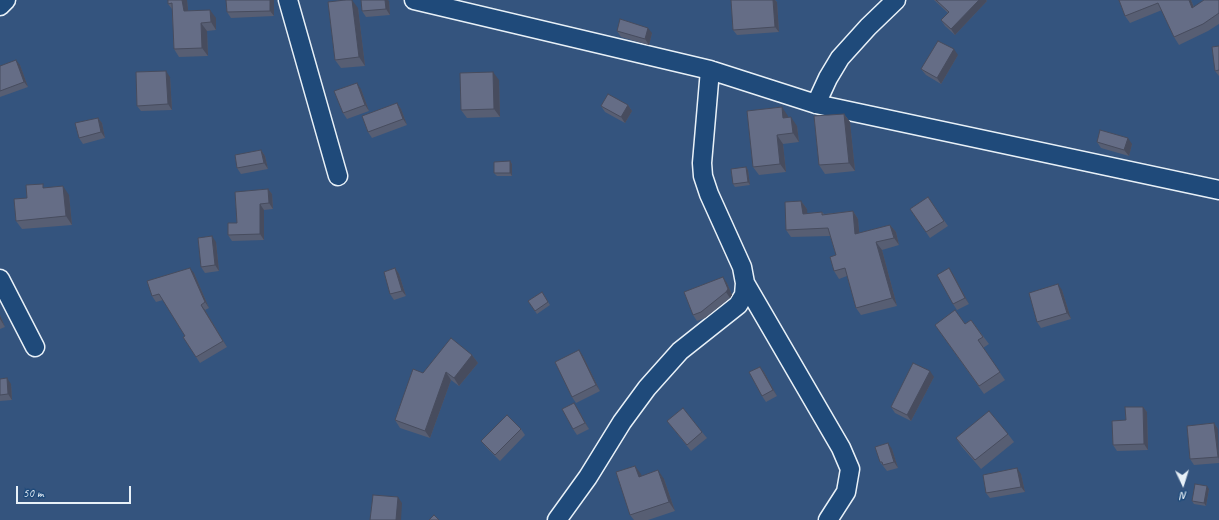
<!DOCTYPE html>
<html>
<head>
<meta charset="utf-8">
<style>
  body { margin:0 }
  #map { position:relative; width:1219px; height:520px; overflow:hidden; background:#34547e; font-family:Caveat,sans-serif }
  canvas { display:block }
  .north { position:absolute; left:1163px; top:464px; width:40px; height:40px; -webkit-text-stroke:3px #1f4a7a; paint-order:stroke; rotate:176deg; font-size:11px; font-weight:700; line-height:16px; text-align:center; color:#e8f1f8 }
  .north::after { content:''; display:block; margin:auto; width:14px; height:18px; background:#e8f1f8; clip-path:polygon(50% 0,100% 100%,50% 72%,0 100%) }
  .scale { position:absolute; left:16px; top:486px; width:115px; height:18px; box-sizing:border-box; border:2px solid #e8f1f8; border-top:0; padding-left:5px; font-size:12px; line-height:14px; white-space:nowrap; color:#e8f1f8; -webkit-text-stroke:3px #1f4a7a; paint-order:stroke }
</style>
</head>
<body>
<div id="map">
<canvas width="1219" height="520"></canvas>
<div class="north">N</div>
<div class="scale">50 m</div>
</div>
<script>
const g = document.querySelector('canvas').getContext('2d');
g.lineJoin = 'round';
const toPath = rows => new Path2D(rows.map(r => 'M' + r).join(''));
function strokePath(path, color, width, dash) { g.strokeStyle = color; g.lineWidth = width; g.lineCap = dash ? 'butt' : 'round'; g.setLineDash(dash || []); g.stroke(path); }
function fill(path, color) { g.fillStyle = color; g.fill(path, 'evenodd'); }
const minor = toPath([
  [288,0,338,176],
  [414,0,710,70,816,104,1219,190],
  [0,6,6,0],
  [816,104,828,78,840,58,868,27,896,0],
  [0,279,35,347],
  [745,283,841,448,850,469,846,492,828,520],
  [557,520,588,477,622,422,647,388,680,351,738,305,744,295,745,283,742,267,709,194,703,176,702,163,710,70]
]);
strokePath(minor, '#e8f1f8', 21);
strokePath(minor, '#1f4a7a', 18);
fill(toPath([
  [168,0,187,0,188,11,216,18,216,30,207,31,208,56,179,57,174,49,172,9,168,4],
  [274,0,274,16,231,18,227,12],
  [731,0,775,0,777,2,779,32,737,35,733,30],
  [934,0,986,0,987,1,955,35,945,26,941,20,948,13],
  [1119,0,1191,0,1194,7,1219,0,1219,24,1208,31,1179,45,1174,37,1162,10,1130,23,1125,16],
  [389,1,390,15,366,17,362,11],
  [358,8,365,66,341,68,335,60],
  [617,31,652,33,649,45,621,37],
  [1219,46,1219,76,1215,71],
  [958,55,941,84,926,75,921,69],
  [20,65,28,87,0,97,0,66],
  [170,77,172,110,141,111,137,106],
  [499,80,500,117,467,118,461,110],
  [361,89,369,111,347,119,343,113],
  [397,103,401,109,407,125,372,138,368,132],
  [628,105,632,111,625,123,605,112,601,106],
  [844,114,850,122,855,171,825,174,819,165],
  [788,116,788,118,797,126,799,142,783,144,786,172,759,175,753,167],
  [98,118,102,123,105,138,83,144,79,138],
  [1097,142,1132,144,1129,156,1101,148],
  [261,150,265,156,268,169,241,174,237,168],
  [510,161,512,164,512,176,497,176,494,173],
  [746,167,748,170,750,185,735,187,733,184],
  [45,188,69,195,72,225,22,229,16,221,27,198],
  [268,189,272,194,273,209,264,210,264,240,232,241,228,235],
  [928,197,948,226,930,238,910,209],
  [801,201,807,209,807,213,822,212,824,214,853,211,858,219,859,233,890,225,896,232,899,245,882,250,897,306,861,315,856,308,847,276,839,279,834,271,836,255,830,236,791,237,786,230],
  [216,242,219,271,205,273,201,267],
  [395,268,399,274,406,296,394,300,390,294],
  [194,273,209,308,205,310,227,347,200,363,196,357,185,336,163,300,156,302,152,296],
  [953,274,969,304,957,310,953,304],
  [727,283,732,295,730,298,705,318,697,321,693,315],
  [1062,290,1071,319,1041,328,1037,322],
  [542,292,550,305,537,314,528,301],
  [0,315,5,327,0,329],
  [971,320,989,344,983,348,1005,380,984,394,935,325,965,324],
  [472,355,478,363,459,386,451,380,430,438,400,428,395,420,423,373],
  [583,356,600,391,576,403,572,397],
  [760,367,764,372,777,396,766,402,762,396],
  [934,377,911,421,895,413,891,407],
  [0,379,11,384,12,400,0,401],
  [574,403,578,409,589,429,577,435,573,429],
  [1143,407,1147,412,1148,450,1117,451,1113,445,1126,420],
  [667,421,702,432,707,438,691,451],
  [1214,423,1218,429,1219,463,1194,465,1190,459],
  [521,429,525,435,500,461,486,447,481,441],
  [1008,434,1014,442,981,469,962,447,956,438],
  [892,449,898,468,887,471,880,462],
  [635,466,641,476,664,479,675,511,648,520,634,520,630,515],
  [1021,474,1025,492,990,498,986,493],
  [1209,489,1206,506,1194,504,1192,501]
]), '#575e73');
fill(toPath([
  [182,0,187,0,189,19,184,11],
  [270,0,274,0,274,16,270,11],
  [352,0,358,8,365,66,359,57],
  [385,0,388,0,389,1,390,15,386,9],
  [773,0,775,0,777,2,779,32,775,27],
  [979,0,986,0,987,1,955,35,951,29],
  [1189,0,1191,0,1197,16,1192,8],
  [210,10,216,18,216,30,211,22],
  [201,23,207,31,208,56,202,48],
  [648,28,652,33,649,45,645,39],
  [954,49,958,55,941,84,937,78],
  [16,60,20,65,28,87,24,82],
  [166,71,170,77,172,110,168,104],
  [493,72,499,80,500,117,494,109],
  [357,83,361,89,369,111,365,105],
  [397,103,401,109,407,125,403,119],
  [628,105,632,111,625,123,621,117],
  [782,107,788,116,789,127,783,118],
  [844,114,850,122,855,171,849,163],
  [791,117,797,126,799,142,793,133],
  [98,118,102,123,105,138,101,132],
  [777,135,783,144,786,172,780,164],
  [1128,138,1132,144,1129,156,1124,150],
  [261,150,265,156,268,169,264,163],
  [510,161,512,164,512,176,510,173],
  [746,167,748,170,750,185,748,182],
  [63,186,69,195,72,225,66,216],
  [268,189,272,194,273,209,269,203],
  [801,201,807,209,808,221,803,214],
  [260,204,264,210,264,240,260,234],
  [853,211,858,219,860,242,855,234],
  [890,225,896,232,899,245,894,238],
  [212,236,216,242,219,271,215,265],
  [876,242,882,250,897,306,892,298],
  [190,268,194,273,209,308,205,302],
  [395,268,399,274,406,296,402,291],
  [949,268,953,274,969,304,965,298],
  [723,277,727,283,732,295,730,298,726,292],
  [1058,284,1062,290,1071,319,1067,313],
  [201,305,205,310,227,347,223,341],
  [0,315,5,327,0,319],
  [579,350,583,356,600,391,596,385],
  [472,355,478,363,459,386,454,378],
  [760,367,764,372,777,396,773,390],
  [930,371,934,377,911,421,907,415],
  [446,372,451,380,430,438,425,431],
  [7,378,11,384,12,400,8,394],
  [574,403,578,409,589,429,585,423],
  [1143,407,1147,412,1148,450,1144,444],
  [1214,423,1218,429,1219,459,1218,457],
  [888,443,892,449,898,468,894,462],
  [635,466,641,474,645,485,639,477],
  [1017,468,1021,474,1025,492,1021,487],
  [658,470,664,479,675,511,669,502],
  [1207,486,1209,489,1206,506,1204,503],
  [398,497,402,503,401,520,396,520]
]), '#474c5e');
const building = toPath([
  [168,0,182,0,184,11,210,10,211,22,201,23,202,48,174,49,172,3,168,4,168,0],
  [226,0,270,0,270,11,227,12,226,0],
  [345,0,352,0,359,57,335,60,328,2,345,0],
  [361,0,385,0,386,9,362,11,361,0],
  [731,0,773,0,775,27,733,30,731,0],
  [936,0,979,0,951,29,941,20,949,12,936,0],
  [1119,0,1189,0,1192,8,1204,0,1219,0,1219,13,1203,24,1174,37,1158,3,1125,16,1119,0],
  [620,19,648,28,645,39,617,31,620,19],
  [938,41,954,49,937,78,921,69,938,41],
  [1219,46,1219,70,1215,71,1212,47,1219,46],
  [16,60,24,82,0,91,0,66,16,60],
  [166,71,168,104,137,106,136,72,166,71],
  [493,72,494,109,461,110,460,73,493,72],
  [357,83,365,105,343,113,334,91,357,83],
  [608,94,628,105,621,117,601,106,608,94],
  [397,103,403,119,368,132,362,116,397,103],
  [782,107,783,118,791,117,793,133,777,135,780,164,753,167,747,111,782,107],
  [844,114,849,163,819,165,814,116,844,114],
  [98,118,101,132,79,138,75,123,98,118],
  [1100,130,1128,138,1124,150,1097,142,1100,130],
  [261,150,264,163,237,168,235,155,261,150],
  [510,161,510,173,494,173,494,162,510,161],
  [746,167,748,182,733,184,731,169,746,167],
  [43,184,43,188,63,186,66,216,16,221,14,199,27,198,26,185,43,184],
  [268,189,269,203,260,204,260,234,228,235,228,223,237,223,235,192,268,189],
  [928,197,944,221,926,232,910,209,928,197],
  [801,201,803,214,822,212,822,215,853,211,855,234,890,225,894,238,876,242,892,298,856,308,845,268,834,271,830,257,836,255,828,228,786,230,785,202,801,201],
  [212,236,215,265,201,267,198,238,212,236],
  [190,268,205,302,201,305,223,341,196,357,183,337,185,336,159,294,152,296,147,281,190,268],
  [395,268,402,291,390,294,384,272,395,268],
  [949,268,965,298,953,304,937,275,949,268],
  [723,277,728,289,726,292,701,312,693,315,684,292,723,277],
  [1058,284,1067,313,1037,322,1029,293,1058,284],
  [542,292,548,302,535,311,528,301,542,292],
  [955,310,965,324,971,320,983,337,978,340,1000,372,979,386,935,325,955,310],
  [451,338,472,355,454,378,446,372,425,431,395,420,413,369,423,373,451,338],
  [579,350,596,385,572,397,555,362,579,350],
  [913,363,930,371,907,415,891,407,913,363],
  [760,367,773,390,762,396,749,372,760,367],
  [7,378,8,394,0,395,0,379,7,378],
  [574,403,585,423,573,429,562,409,574,403],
  [1125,407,1143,407,1144,444,1113,445,1112,421,1126,420,1125,407],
  [683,408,702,432,687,445,667,421,683,408],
  [989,411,1008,434,975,460,956,438,989,411],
  [507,415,521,429,495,455,481,441,507,415],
  [1214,423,1218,457,1190,459,1187,426,1214,423],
  [888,443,894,462,883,465,882,462,880,462,875,447,888,443],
  [635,466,639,477,658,470,669,502,630,515,616,472,635,466],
  [1017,468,1021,487,986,493,983,475,1017,468],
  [1195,484,1207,486,1204,503,1192,501,1195,484],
  [373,495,398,497,396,520,370,520,373,495],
  [434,515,439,520,429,520,434,515]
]);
fill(building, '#656d86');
strokePath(building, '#474c5e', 1);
</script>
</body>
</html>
